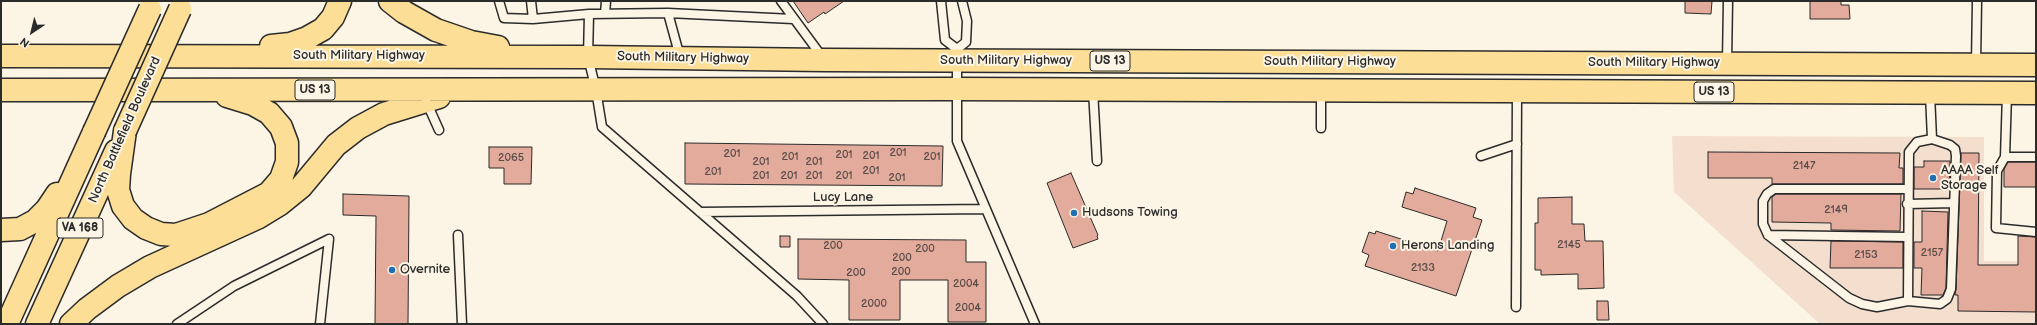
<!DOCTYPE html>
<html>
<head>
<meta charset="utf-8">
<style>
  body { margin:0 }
  #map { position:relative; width:2037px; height:325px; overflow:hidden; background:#fcf5e5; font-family:"Balsamiq Sans",sans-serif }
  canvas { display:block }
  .frame { position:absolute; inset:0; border:2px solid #2b2b2b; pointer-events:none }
  .north { position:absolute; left:12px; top:12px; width:40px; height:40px; -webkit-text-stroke:3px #fcf5e5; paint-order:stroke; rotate:215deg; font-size:11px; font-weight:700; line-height:16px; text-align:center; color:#2b2b2b }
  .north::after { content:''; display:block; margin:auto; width:14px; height:18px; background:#2b2b2b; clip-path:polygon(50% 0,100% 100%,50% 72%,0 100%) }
</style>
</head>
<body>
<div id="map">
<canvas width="2037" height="325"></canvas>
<div class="frame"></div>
<div class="north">N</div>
</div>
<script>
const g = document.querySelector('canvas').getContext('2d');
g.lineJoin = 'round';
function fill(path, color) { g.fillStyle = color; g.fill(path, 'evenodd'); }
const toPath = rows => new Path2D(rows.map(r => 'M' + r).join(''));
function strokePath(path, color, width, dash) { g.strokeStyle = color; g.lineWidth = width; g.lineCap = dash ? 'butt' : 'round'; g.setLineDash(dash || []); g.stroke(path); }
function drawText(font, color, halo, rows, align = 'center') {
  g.font = font + ' "Balsamiq Sans",sans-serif'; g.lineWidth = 4; g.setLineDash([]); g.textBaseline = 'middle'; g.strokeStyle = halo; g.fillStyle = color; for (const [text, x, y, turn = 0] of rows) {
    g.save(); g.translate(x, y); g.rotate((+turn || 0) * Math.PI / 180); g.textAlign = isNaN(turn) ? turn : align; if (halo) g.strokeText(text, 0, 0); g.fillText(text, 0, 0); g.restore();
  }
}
fill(toPath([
  [1672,136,1984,137,1984,261,2036,261,2036,324,1820,324,1674,192]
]), '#f4dfcf');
const building = toPath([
  [793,1,844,1,825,14,824,12,808,23,793,1],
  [1685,1,1712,1,1711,14,1685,13,1685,1],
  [1810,1,1841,1,1841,5,1849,5,1850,19,1810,19,1810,1],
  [685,143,943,146,942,186,685,184,685,143],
  [489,147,532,147,531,184,504,184,504,168,489,168,489,147],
  [1708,152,1900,153,1899,168,1903,168,1903,184,1772,184,1772,178,1708,178,1708,152],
  [1961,153,1979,153,1978,265,2018,265,2018,236,2036,237,2036,312,1958,311,1958,295,1955,295,1956,289,1961,153],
  [1924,161,1950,161,1949,189,1914,189,1914,167,1924,167,1924,161],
  [2008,162,2036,162,2036,187,2004,187,2004,169,2008,162],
  [1071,173,1098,235,1097,236,1098,239,1073,248,1047,183,1071,173],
  [1415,188,1476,208,1473,217,1482,220,1456,296,1365,266,1369,255,1362,252,1369,232,1375,234,1376,231,1438,251,1447,221,1402,207,1406,192,1413,194,1415,188],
  [343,194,409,196,408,324,375,324,376,216,343,215,343,194],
  [1776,194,1901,194,1900,231,1831,230,1831,223,1772,222,1772,197,1776,194],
  [1572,197,1572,224,1584,224,1585,241,1603,241,1604,288,1578,289,1578,274,1541,275,1541,270,1535,270,1535,223,1538,223,1538,198,1572,197],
  [1922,211,1948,212,1946,288,1943,295,1921,295,1922,268,1914,268,1914,242,1922,242,1922,211],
  [780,236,790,236,790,247,780,247,780,236],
  [798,239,966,240,966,262,986,262,986,322,948,322,948,280,900,280,900,320,849,320,849,280,798,279,798,239],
  [1831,241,1903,242,1903,268,1830,268,1831,241],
  [1597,301,1608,301,1609,320,1597,320,1597,301]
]);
fill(building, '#e3ab9c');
strokePath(building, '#2b2b2b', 1);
const service = toPath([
  [499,1,504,18,533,19,589,14,668,13,793,19],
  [531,1,533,19],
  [781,1,823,58],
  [941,1,945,40,957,49],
  [668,13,680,57],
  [589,14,588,57,596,90,602,127,797,296,823,324],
  [605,14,606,1],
  [957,49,957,141,1035,324],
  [957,49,966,42,967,21,962,1],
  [1727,62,1728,1],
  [1976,64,1977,1],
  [1093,90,1097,161],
  [1930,94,1932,139],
  [2007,94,2005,157,1997,171,1996,228,2036,232],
  [426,101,439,130],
  [1321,128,1321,91],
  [1932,139,1950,145,1955,149,1956,156,1951,289,1947,299,1940,304,1908,301,1909,152,1917,142,1932,139],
  [1481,156,1517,144],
  [2005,157,2036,157],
  [1907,189,1774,189,1767,194,1763,201,1763,224,1768,235,1849,298,1862,304,1877,307,1908,301],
  [1907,204,1954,203],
  [700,212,986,209],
  [458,235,462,324],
  [1768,235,1907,237],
  [1516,307,1517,92],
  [177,324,234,286,329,239],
  [320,324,329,239]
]);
const primary = toPath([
  [390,1,404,12,436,30,471,42,498,47],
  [271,46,290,44,307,38,323,29,333,17,340,1],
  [1,56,588,57,825,60,2036,65],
  [1,90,956,89,2036,93],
  [125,131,119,174,118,190,123,206,133,219,146,228,161,234,176,235,209,224,269,193,281,179,287,162,287,143,281,127,269,113,253,104,227,96],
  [1,230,20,229,35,221,47,209,57,194],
  [7,324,94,132],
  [37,324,116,151],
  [71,324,87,309,118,286,150,267,257,218,280,204,301,187,336,145,358,128,384,114,439,97]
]);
strokePath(service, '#2b2b2b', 11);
strokePath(primary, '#2b2b2b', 25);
strokePath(service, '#fcf5e5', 8);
strokePath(primary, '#fcde96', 22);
const primaryBridge = toPath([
  [125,131,180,9],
  [94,132,150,9]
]);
strokePath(primaryBridge, '#2b2b2b', 25, []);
strokePath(primaryBridge, '#fcde96', 22);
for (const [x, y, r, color] of [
  [1933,178,4,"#1f6fb2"],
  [1074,213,4,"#1f6fb2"],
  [1393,246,4,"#1f6fb2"],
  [392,270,4,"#1f6fb2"]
]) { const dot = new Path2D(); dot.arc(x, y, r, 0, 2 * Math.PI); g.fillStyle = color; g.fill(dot); strokePath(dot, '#fcf5e5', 1.5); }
drawText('11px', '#594b47', null, [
  ["201",898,153],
  ["201",732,154],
  ["201",844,155],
  ["201",871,156],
  ["201",790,157],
  ["201",932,157],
  ["2065",511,158],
  ["201",761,162],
  ["201",814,162],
  ["2147",1804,166],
  ["201",871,171],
  ["201",713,172],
  ["201",761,176],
  ["201",789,176],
  ["201",814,176],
  ["201",844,176],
  ["201",897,178],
  ["2149",1836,210],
  ["2145",1569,245],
  ["200",833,246],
  ["200",925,249],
  ["2157",1932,253],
  ["2153",1866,255],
  ["200",902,258],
  ["2133",1423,268],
  ["200",901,272],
  ["200",856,273],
  ["2004",966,284],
  ["2000",874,304],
  ["2004",968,308]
]);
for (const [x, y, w] of [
  [1110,61,40],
  [315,90,40],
  [1714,92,40],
  [80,228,46]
]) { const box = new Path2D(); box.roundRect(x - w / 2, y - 10, w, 20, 3); g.fillStyle = '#fcf5e5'; g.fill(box); strokePath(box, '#2b2b2b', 1); }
drawText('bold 12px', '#2b2b2b', null, [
  ["US 13",1110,61],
  ["US 13",315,90],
  ["US 13",1714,92],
  ["VA 168",80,228]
]);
drawText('13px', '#2b2b2b', '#fcf5e5', [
  ["South Military Highway",359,56],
  ["South Military Highway",683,58,1],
  ["South Military Highway",1006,61],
  ["South Military Highway",1330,62],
  ["South Military Highway",1654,63],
  ["North Battlefield Boulevard",125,130,-66],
  ["Lucy Lane",843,198]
]);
drawText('13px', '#2b2b2b', '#fcf5e5', [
  ["AAAA Self",1941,171],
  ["Storage",1941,186],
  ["Hudsons Towing",1082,213],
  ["Herons Landing",1401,246],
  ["Overnite",400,270]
], 'left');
</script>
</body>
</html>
